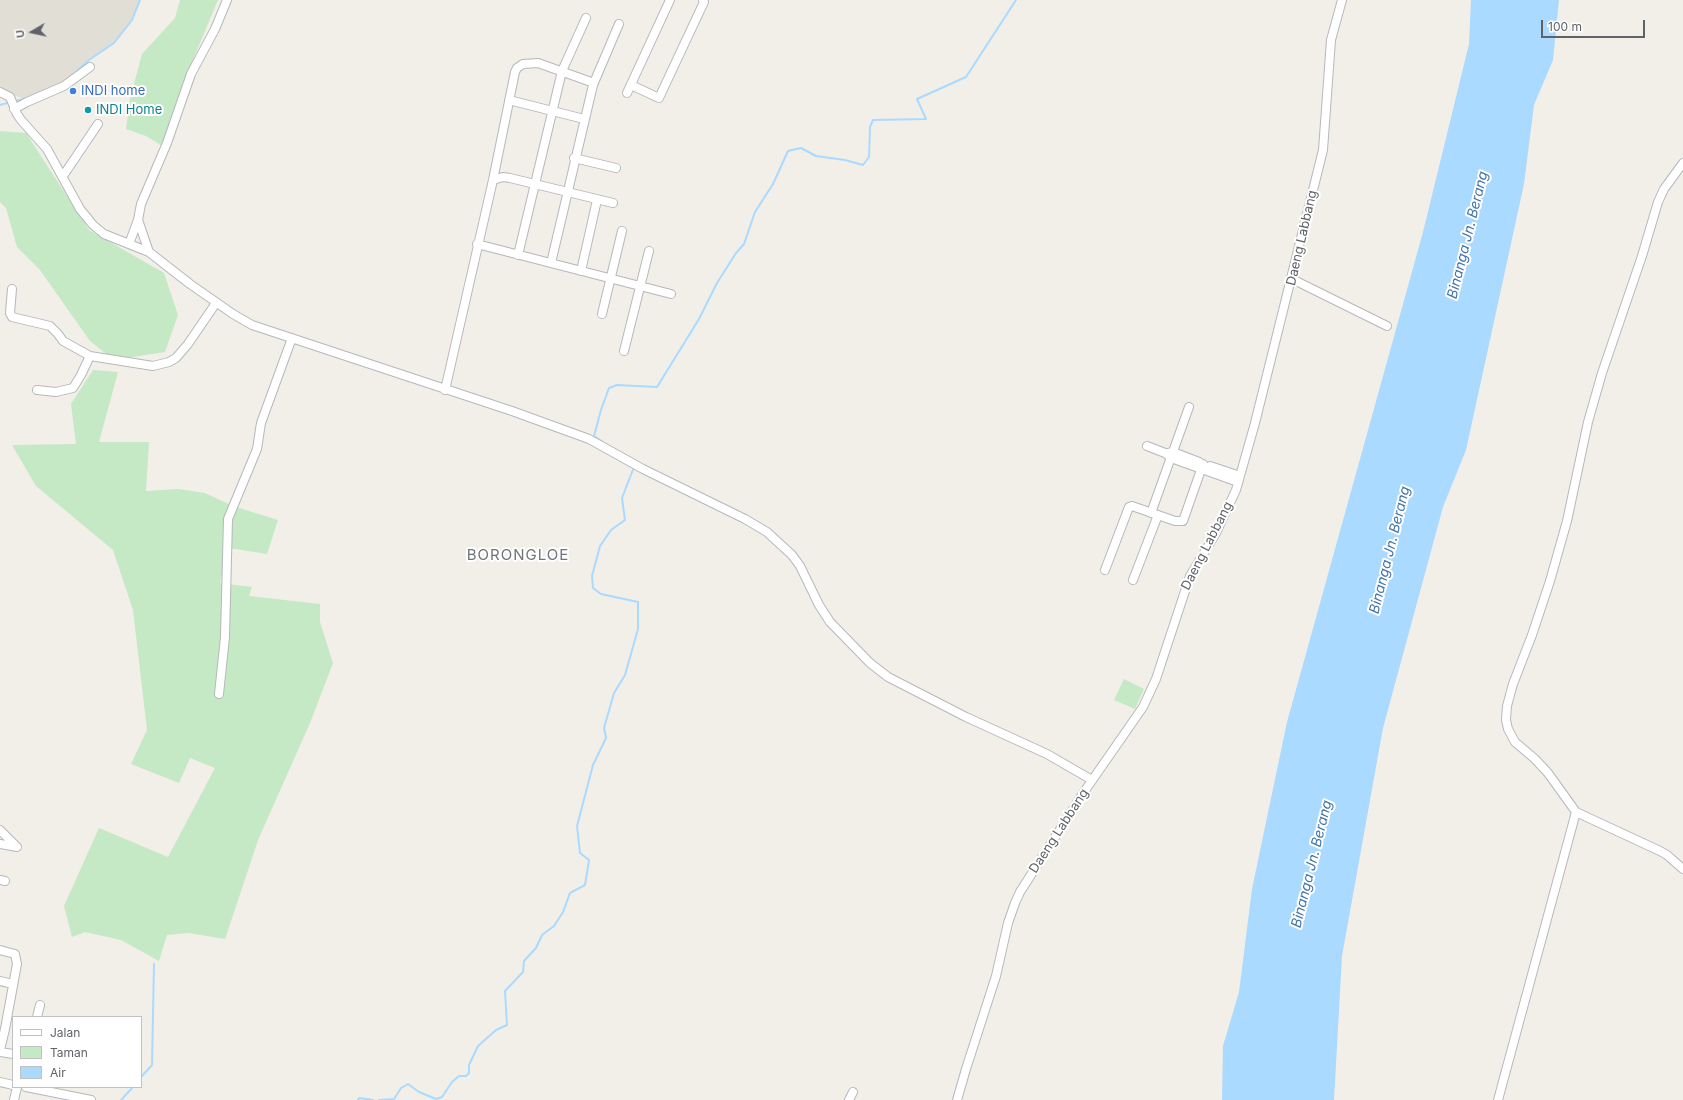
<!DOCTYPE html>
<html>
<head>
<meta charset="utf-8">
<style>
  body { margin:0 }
  #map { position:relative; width:1683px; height:1100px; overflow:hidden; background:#f1efe8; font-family:Inter,sans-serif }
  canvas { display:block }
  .legend { position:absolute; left:12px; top:1016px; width:130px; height:72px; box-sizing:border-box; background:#fff; border:1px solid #bfc1c3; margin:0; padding:5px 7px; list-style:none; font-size:12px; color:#5f6368 }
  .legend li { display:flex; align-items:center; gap:8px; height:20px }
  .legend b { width:20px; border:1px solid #bfc1c3 }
  .north { position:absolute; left:12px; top:12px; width:40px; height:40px; -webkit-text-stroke:3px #fff; paint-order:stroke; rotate:261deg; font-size:11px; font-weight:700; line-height:16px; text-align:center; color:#5f6368 }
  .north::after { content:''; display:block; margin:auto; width:14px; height:18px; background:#5f6368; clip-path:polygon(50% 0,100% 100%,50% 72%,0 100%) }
  .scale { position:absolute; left:1541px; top:20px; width:104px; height:18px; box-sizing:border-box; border:2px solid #5f6368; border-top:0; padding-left:5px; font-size:12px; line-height:14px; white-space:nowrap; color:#5f6368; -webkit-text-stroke:3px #fff; paint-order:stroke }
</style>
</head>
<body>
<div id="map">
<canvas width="1683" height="1100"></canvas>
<ul class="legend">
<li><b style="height:5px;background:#fff"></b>Jalan</li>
<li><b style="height:11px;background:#c5e8c5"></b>Taman</li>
<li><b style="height:11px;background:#aadaff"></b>Air</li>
</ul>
<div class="north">U</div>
<div class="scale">100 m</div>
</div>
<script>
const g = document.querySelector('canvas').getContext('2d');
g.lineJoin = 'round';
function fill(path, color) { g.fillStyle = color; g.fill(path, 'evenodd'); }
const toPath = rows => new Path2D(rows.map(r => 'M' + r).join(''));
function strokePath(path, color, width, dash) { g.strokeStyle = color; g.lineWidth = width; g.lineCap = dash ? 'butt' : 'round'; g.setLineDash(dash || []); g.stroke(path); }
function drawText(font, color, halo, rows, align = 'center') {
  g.font = font + ' Inter,sans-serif'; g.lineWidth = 4; g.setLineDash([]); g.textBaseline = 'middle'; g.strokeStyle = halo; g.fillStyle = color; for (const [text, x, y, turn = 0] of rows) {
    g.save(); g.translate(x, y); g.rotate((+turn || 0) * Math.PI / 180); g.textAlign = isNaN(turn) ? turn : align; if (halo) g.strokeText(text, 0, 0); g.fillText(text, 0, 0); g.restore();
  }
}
fill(toPath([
  [0,0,140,0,132,20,114,43,89,60,62,84,24,99,0,90]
]), '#e1ded6');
fill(toPath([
  [180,0,218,0,187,74,164,147,146,136,126,129,130,99,142,54,175,18],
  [0,131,26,133,89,230,164,273,178,315,165,352,114,360,90,341,40,270,17,247,6,208,0,202],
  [93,370,118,372,99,442,149,442,146,491,178,489,205,493,233,506,278,520,267,554,229,548,220,583,252,587,249,596,320,604,320,622,333,663,310,723,258,840,225,939,189,933,167,935,159,961,121,940,85,932,72,937,64,906,99,828,168,857,215,768,190,758,179,783,131,764,147,730,133,610,113,550,36,486,12,445,76,444,71,404],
  [1124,679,1144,689,1135,709,1114,700]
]), '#c5e8c5');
fill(toPath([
  [1471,0,1559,0,1553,60,1534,105,1524,184,1466,450,1443,507,1383,728,1342,956,1334,1100,1222,1100,1223,1046,1239,992,1252,889,1287,722,1423,232,1469,44]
]), '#aadaff');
strokePath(toPath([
  [68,79,89,60,114,43,132,20,140,0],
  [15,101,24,99],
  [0,105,11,102],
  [603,442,594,436,601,410,609,388,617,385,657,387,699,319,717,283,736,253,744,244,755,212,773,184,788,151,801,148,816,156,845,160,863,165,869,157,870,127,873,120,926,119,917,99,966,77,1016,0],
  [141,1077,152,1065,154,964],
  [121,1100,133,1087],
  [358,1100,359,1098,373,1100],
  [379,1100,394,1099,401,1088,408,1084,419,1092,436,1099,442,1097,452,1082,459,1076,466,1076,469,1073,469,1065,478,1046,496,1030,507,1025,505,991,523,972,524,961,536,948,542,935,554,926,563,912,570,893,585,885,589,860,580,853,577,826,593,765,606,738,604,728,614,693,625,675,638,629,638,602,601,594,593,588,592,576,600,546,611,530,625,520,622,498,634,467]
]), '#aadaff', 2);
const minor = toPath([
  [631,85,659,98,704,2,703,0],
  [0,92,10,97,17,114,21,120,47,149,80,209,93,225,104,234,149,252,190,284,233,314,252,325,512,411,589,439,643,469,745,519,767,532,792,555,800,566,819,605,830,622,870,663,888,677,966,717,1047,754,1092,780],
  [627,93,670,0],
  [509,100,584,119],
  [14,109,27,102,64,86,90,67],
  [574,158,616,168],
  [1683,163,1664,189,1658,202,1642,256,1602,373,1588,422,1567,521,1550,581,1532,635,1513,684,1507,706,1506,720,1508,729,1515,742,1535,759,1548,773,1576,812,1660,851,1667,855,1683,869],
  [63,176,98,124],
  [493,180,503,177,510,178,613,203],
  [138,220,149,252],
  [129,244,138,220,141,204,167,143,191,74,215,29,227,0],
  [477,244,671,294],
  [518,255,562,71,586,18],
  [551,263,593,85,619,24],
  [581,271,597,200],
  [1292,279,1387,326],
  [12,289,10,313,12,317,50,326,58,334,63,341,90,356,153,366,169,362,176,358,188,344,216,303],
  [602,314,622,231],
  [624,351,649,251],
  [37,390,56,392,73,388,81,375,90,356],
  [445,390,493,180,515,72,517,68,523,64,538,63,594,83],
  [1147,446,1165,453,1171,458,1238,482],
  [1168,453,1173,452,1199,462],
  [1210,466,1240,476],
  [1151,513,1189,407],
  [1105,570,1129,507,1132,506,1175,521,1183,521,1203,464],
  [1133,580,1158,515],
  [219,694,225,637,228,519,257,449,261,423,292,338],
  [0,830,17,847,0,844],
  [0,880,5,881],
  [0,950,15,954,17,964,5,1029,0,1050],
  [0,981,13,984],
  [37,1017,40,1005],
  [0,1052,13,1054],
  [0,1082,13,1085],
  [26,1087,91,1100],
  [14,1100,17,1087],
  [849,1100,853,1092],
  [957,1100,966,1069,996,976,1008,923,1015,903,1020,892,1084,792,1143,707,1156,679,1190,576,1216,533,1236,490,1255,423,1323,150,1331,40,1342,0],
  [1498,1100,1576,812]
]);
strokePath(minor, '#b5b8bc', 10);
strokePath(minor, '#fff', 8);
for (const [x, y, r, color] of [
  [73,91,4,"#3f7fe0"],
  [88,110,4,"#0f9aa8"]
]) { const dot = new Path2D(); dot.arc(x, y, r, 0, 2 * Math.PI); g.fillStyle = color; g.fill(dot); strokePath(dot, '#fff', 1.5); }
drawText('13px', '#366cbe', '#fff', [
  ["INDI home",81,91]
], 'left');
drawText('13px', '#0d838f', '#fff', [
  ["INDI Home",96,110]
], 'left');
drawText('13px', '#5f6368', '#fff', [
  ["Daeng Labbang",1302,238,-77],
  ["Daeng Labbang",1207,546,-63],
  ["Daeng Labbang",1059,831,-57]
]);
drawText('italic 14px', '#4174aa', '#fff', [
  ["Binanga Jn. Berang",1468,235,-76],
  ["Binanga Jn. Berang",1390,550,-76],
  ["Binanga Jn. Berang",1312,864,-76]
]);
g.letterSpacing = '1px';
drawText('15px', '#70757a', '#fff', [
  ["BORONGLOE",518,555]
]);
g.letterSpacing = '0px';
</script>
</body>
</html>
